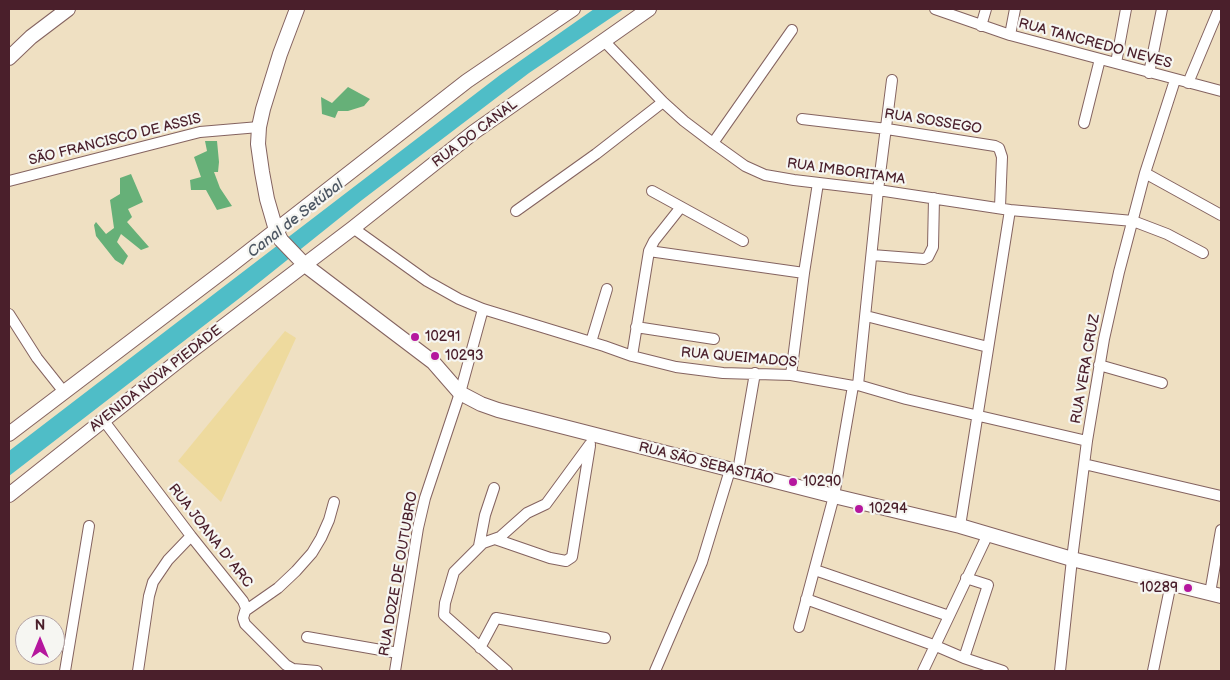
<!DOCTYPE html>
<html>
<head>
<meta charset="utf-8">
<style>
  body { margin:0 }
  #map { position:relative; width:1230px; height:680px; overflow:hidden; background:#efe0c2; font-family:"Balsamiq Sans",sans-serif }
  canvas { display:block }
  .frame { position:absolute; inset:0; border:10px solid #4a1f2b; pointer-events:none }
  .north { position:absolute; left:15px; top:615px; width:50px; height:50px; box-sizing:border-box; background:#f6f6f2; border:1px solid #b1a0a2; border-radius:50%; rotate:0deg; font-size:14px; font-weight:700; line-height:20px; text-align:center; color:#4a1f2b }
  .north::after { content:''; display:block; margin:auto; width:18px; height:22px; background:#b5179e; clip-path:polygon(50% 0,100% 100%,50% 72%,0 100%) }
</style>
</head>
<body>
<div id="map">
<canvas width="1230" height="680"></canvas>
<div class="frame"></div>
<div class="north">N</div>
</div>
<script>
const g = document.querySelector('canvas').getContext('2d');
g.lineJoin = 'round';
function fill(path, color) { g.fillStyle = color; g.fill(path, 'evenodd'); }
const toPath = rows => new Path2D(rows.map(r => 'M' + r).join(''));
function strokePath(path, color, width, dash) { g.strokeStyle = color; g.lineWidth = width; g.lineCap = dash ? 'butt' : 'round'; g.setLineDash(dash || []); g.stroke(path); }
function drawText(font, color, halo, rows, align = 'center') {
  g.font = font + ' "Balsamiq Sans",sans-serif'; g.lineWidth = 4.5; g.setLineDash([]); g.textBaseline = 'middle'; g.strokeStyle = halo; g.fillStyle = color; for (const [text, x, y, turn = 0] of rows) {
    g.save(); g.translate(x, y); g.rotate((+turn || 0) * Math.PI / 180); g.textAlign = isNaN(turn) ? turn : align; if (halo) g.strokeText(text, 0, 0); g.fillText(text, 0, 0); g.restore();
  }
}
fill(toPath([
  [348,87,370,99,364,106,348,111,338,111,335,118,322,114,321,97,332,103],
  [205,141,217,141,219,162,218,172,214,172,220,188,232,206,217,210,206,190,191,190,190,180,201,177,194,157,207,151],
  [131,174,143,202,128,209,132,217,127,222,149,247,141,250,121,234,117,242,128,256,123,265,115,260,96,236,94,225,96,222,106,234,114,228,110,200,120,194,120,178]
]), '#66b078');
fill(toPath([
  [285,331,296,338,221,502,178,461]
]), '#eeda9e');
fill(toPath([
  [594,9,624,9,529,73,362,200,241,297,9,476,9,451,500,75]
]), '#4fbdc7');
const minor = toPath([
  [935,9,1010,35,1221,91],
  [981,26,986,9],
  [1010,35,1015,9],
  [604,41,663,102,684,121,713,143,745,166,765,175,794,180,878,190,1010,210,1133,221,1167,234,1203,253],
  [1116,63,1126,9],
  [1149,73,1162,9],
  [1188,83,1219,9],
  [802,119,887,129,995,146,999,148,1002,157,1000,207],
  [1084,123,1100,59],
  [713,143,792,30],
  [1145,173,1221,215],
  [9,181,200,132,259,127],
  [652,191,743,241],
  [516,211,596,154,663,102],
  [353,228,427,281,459,299,483,309,604,346,632,356,676,367,723,373,791,375,853,386,858,385,906,399,1087,441],
  [649,251,804,273],
  [872,255,924,259,928,257,933,247,934,198],
  [9,314,37,358,64,392],
  [866,316,988,347],
  [636,327,714,339],
  [591,342,607,289],
  [632,356,649,251,654,241,681,207],
  [1099,365,1162,383],
  [791,375,804,273,818,183],
  [858,385,878,190,892,80],
  [104,421,191,536,243,601,246,608,243,618,245,624,286,665,293,669,317,671],
  [1084,464,1221,496],
  [738,471,755,373],
  [960,526,1010,210],
  [495,539,550,558,566,561,572,557,590,446],
  [479,546,485,515,494,488],
  [815,570,949,616],
  [1210,593,1221,530],
  [806,599,936,646,964,658,1003,671],
  [245,611,278,588,296,571,312,553,321,538,329,520,334,502],
  [799,627,834,496,853,386],
  [307,637,398,653],
  [480,648,496,618,605,638],
  [964,658,988,585,966,578],
  [65,671,89,526],
  [138,671,149,596,153,582,168,560,191,536],
  [395,671,418,528,425,498,460,393,483,309],
  [507,671,444,615,445,603,454,572,483,543,500,537,527,513,546,504,590,444],
  [655,671,702,562,730,470],
  [923,671,988,534],
  [1060,671,1072,559,1087,441,1104,339,1119,272,1145,173,1175,80],
  [1153,671,1171,583]
]);
const tertiary = toPath([
  [297,9,280,54,263,109,259,127,258,144,262,172,267,199,276,230,281,240,305,265,433,362,460,393,481,404,498,410,834,496,960,526,1072,559,1221,596],
  [9,58,31,37,68,9],
  [9,434,230,266,467,81,573,9],
  [9,495,187,354,353,228,474,132,649,9]
]);
strokePath(minor, '#846360', 12);
strokePath(tertiary, '#846360', 16);
strokePath(minor, '#fff', 10);
strokePath(tertiary, '#fff', 14);
for (const [x, y, r, color] of [
  [415,337,5,"#b5179e"],
  [435,356,5,"#b5179e"],
  [793,482,5,"#b5179e"],
  [859,509,5,"#b5179e"],
  [1188,588,5,"#b5179e"]
]) { const dot = new Path2D(); dot.arc(x, y, r, 0, 2 * Math.PI); g.fillStyle = color; g.fill(dot); strokePath(dot, '#f6f6f2', 2); }
drawText('14px', '#4a1f2b', '#f6f6f2', [
  ["RUA TANCREDO NEVES",1095,44,15],
  ["RUA SOSSEGO",933,122,9],
  ["RUA DO CANAL",475,134,-37],
  ["SÃO FRANCISCO DE ASSIS",115,140,-14],
  ["RUA IMBORITAMA",846,172,8],
  ["RUA QUEIMADOS",739,358,5],
  ["RUA VERA CRUZ",1086,369,-80],
  ["AVENIDA NOVA PIEDADE",156,379,-38],
  ["RUA SÃO SEBASTIÃO",706,464,14],
  ["RUA JOANA D' ARC",210,536,52],
  ["RUA DOZE DE OUTUBRO",399,574,-80]
]);
drawText('14px', '#4a1f2b', '#f6f6f2', [
  ["10291",425,337],
  ["10293",445,356],
  ["10290",803,482],
  ["10294",869,509],
  ["10289",1178,588,"right"]
], 'left');
drawText('italic 15px', '#4c5662', '#f6f6f2', [
  ["Canal de Setúbal",296,219,-38]
]);
</script>
</body>
</html>
